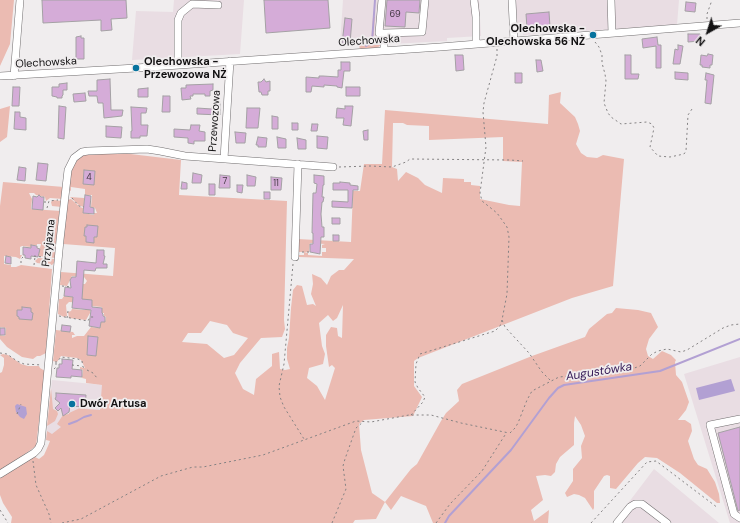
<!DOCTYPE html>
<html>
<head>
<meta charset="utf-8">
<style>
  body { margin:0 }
  #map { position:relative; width:740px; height:523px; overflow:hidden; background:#f0edee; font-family:"DM Sans",sans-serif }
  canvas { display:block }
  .north { position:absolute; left:688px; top:12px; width:40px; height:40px; -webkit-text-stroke:3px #f0edee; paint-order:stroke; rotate:219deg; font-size:11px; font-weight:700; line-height:16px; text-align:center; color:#131213 }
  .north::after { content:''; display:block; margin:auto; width:14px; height:18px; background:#131213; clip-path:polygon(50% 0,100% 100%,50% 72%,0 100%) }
</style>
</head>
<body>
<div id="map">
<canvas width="740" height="523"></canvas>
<div class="north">N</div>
</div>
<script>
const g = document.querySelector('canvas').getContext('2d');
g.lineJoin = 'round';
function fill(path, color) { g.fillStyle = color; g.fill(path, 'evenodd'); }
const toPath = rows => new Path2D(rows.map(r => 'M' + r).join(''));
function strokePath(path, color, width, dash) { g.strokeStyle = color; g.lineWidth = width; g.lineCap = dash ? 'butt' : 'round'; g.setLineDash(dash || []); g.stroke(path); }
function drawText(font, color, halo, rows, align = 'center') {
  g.font = font + ' "DM Sans",sans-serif'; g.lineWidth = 3.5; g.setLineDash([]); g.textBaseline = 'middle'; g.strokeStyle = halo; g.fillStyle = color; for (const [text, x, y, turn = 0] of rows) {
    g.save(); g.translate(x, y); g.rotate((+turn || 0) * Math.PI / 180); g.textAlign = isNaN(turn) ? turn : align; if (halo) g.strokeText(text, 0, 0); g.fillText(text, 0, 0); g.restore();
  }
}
fill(toPath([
  [174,0,244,0,240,54,132,60,136,11,173,12],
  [343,0,479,0,481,36,447,38,447,41,373,45,375,17,373,17,371,42,340,44],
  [516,0,679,0,677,25,523,35,523,31,517,26],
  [740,357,740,523,730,523,684,374],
  [52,380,103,385,99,415,46,440],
  [654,469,719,523,613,523]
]), '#e9dde3');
fill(toPath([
  [0,0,14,0,10,44,0,66],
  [373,17,375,17,373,45,381,45,377,48,362,50,359,47,359,43,371,42],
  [561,92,560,103,575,117,578,124,580,131,576,144,581,153,587,157,597,158,603,155,624,159,613,286,572,298,418,358,414,361,414,386,422,397,413,416,364,420,359,424,361,450,372,493,385,502,411,469,417,464,441,421,446,413,459,401,457,390,462,384,532,356,585,337,589,329,607,314,612,313,616,308,638,310,651,313,658,327,649,339,646,349,648,356,653,359,662,351,671,355,676,360,675,362,676,375,682,382,689,402,686,410,678,420,685,420,691,424,692,431,688,441,694,459,698,465,707,469,715,482,719,494,720,503,717,503,680,473,657,458,645,457,638,463,616,489,610,488,610,476,607,475,604,476,594,491,594,508,593,510,585,498,579,495,574,494,567,497,565,493,573,481,573,469,582,458,581,446,585,436,581,425,575,416,574,423,574,445,560,457,556,464,555,472,551,476,545,475,536,476,543,500,531,510,534,521,549,510,548,523,433,523,426,506,401,496,391,510,385,502,376,519,355,520,353,523,11,523,12,517,3,503,0,495,0,475,27,460,35,457,39,459,44,455,48,446,50,441,46,440,47,431,52,434,61,427,57,424,63,415,69,414,69,413,82,407,85,407,85,409,100,410,102,385,86,383,86,379,82,378,83,370,80,369,80,367,85,368,81,360,77,358,61,356,57,362,53,361,56,330,73,332,75,335,72,335,72,338,77,336,84,336,91,327,100,328,101,322,105,322,106,317,104,316,104,313,102,313,102,307,91,306,90,313,86,320,69,318,68,312,71,311,72,309,85,310,86,303,69,302,66,305,67,316,64,317,58,314,59,299,62,299,64,296,82,298,82,284,85,284,87,281,84,277,72,276,67,286,60,285,61,272,113,276,115,248,63,244,67,200,71,199,80,207,83,208,83,213,94,215,94,213,97,213,95,208,91,207,92,195,85,195,85,189,71,187,71,191,68,189,71,168,81,155,122,153,181,160,179,195,287,201,284,320,285,329,282,337,261,338,240,363,235,373,243,389,254,395,256,379,272,366,272,354,279,352,280,369,285,370,290,369,287,359,287,348,289,338,291,308,293,290,297,285,302,286,307,305,313,304,316,306,311,294,313,284,312,274,321,278,327,285,331,276,339,270,344,270,354,259,299,257,299,255,304,255,304,252,308,253,308,255,322,256,322,252,326,252,326,248,322,248,322,245,325,244,310,243,309,252,299,252,299,244,298,242,298,239,351,242,353,191,360,191,364,164,382,164,385,110,548,124,549,95],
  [393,123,403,123,407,125,429,126,429,140,503,137,503,161,522,162,520,206,509,205,480,199,480,186,471,185,471,182,464,182,464,179,443,178,442,193,425,185,418,178,406,172,398,181,397,169,392,167],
  [343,305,342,338,338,336,337,328,331,327,326,335,326,346,329,367,332,365,335,368,325,400,317,386,307,378,309,368,323,364,325,354,322,346,319,323,328,315,333,321,337,318],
  [210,321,227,325,233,333,248,338,234,355,224,358,207,344,182,342,188,333,201,333],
  [10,106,7,137,0,142,0,109],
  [3,182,64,187,63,199,50,198,46,201,45,197,36,195,34,193,29,193,32,199,31,209,61,211,55,258,38,256,41,244,37,244,37,245,31,245,31,247,22,246,20,247,20,255,22,255,20,259,16,257,4,256,4,264,11,265,11,267,16,267,21,265,52,269,46,353,40,356,37,356,33,359,22,357,7,347,0,339,0,335,5,336,6,328,0,327,0,206],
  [70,197,84,198,84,207,80,206],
  [53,200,62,201,62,207,52,206,51,202],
  [38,258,55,259,54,263,52,265,37,263,35,261],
  [3,354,8,355,21,364,28,366,39,366,40,368,45,371,36,446,0,472,0,373,2,372,4,365,4,358,0,355],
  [51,388,53,409,57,411,58,414,55,421,47,426]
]), '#ebbbb2');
fill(toPath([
  [731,379,735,391,699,400,696,388],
  [17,404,26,407,27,414,24,419,20,417,16,412,15,406]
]), '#b2a0d3');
strokePath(toPath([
  [366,46,372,42,375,0],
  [69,424,77,421,84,417,91,415],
  [445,523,449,516,511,450,549,398,558,388,564,385,660,371,740,339]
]), '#b2a0d3', 2);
const building = toPath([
  [42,0,126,0,127,18,111,19,112,30,101,31,101,20,43,23,42,0],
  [264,0,328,0,330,28,266,33,264,0],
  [387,0,420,0,419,13,406,12,405,27,385,26,387,0],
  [686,2,696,3,695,12,685,11,686,2],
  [549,12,550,27,527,28,526,14,549,12],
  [345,18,352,19,350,43,342,44,345,18],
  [688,34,700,34,700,41,688,42,688,34],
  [81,36,81,38,84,38,84,59,76,59,76,37,81,36],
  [657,37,658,45,661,45,661,68,656,68,656,46,643,48,642,39,657,37],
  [678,45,683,46,680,64,673,64,675,49,678,50,678,45],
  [708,54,713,55,712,65,710,65,710,68,702,67,702,65,700,65,701,55,707,56,708,54],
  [455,55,463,55,464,70,456,71,455,55],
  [625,55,631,55,631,74,639,74,638,79,625,79,625,55],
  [536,60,541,60,543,71,537,72,536,60],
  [341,62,350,62,350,71,344,71,342,88,337,87,337,86,324,85,324,87,312,86,311,92,306,92,306,77,319,78,319,76,323,76,338,77,338,70,341,70,341,62],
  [675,72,688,73,688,80,675,79,675,72],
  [515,73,522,73,522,83,515,83,515,73],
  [706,73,714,75,711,104,705,103,707,80,705,80,706,73],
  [110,79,111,110,123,110,122,116,104,118,103,103,98,103,97,96,89,96,88,91,97,91,97,80,110,79],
  [264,79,266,82,270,81,270,91,268,91,268,95,262,95,261,92,259,92,258,82,261,82,264,79],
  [67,83,67,90,63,90,63,95,62,96,62,98,57,98,57,97,52,96,52,87,59,87,59,84,67,83],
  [213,84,213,90,210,91,210,96,205,96,205,94,193,94,193,96,190,96,191,99,182,100,181,88,186,88,186,85,213,84],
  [13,87,20,87,19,106,12,106,13,87],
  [346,87,360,87,360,96,346,96,346,87],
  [148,88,148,97,138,97,138,89,148,88],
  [85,93,86,101,74,102,73,94,85,93],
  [163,96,170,96,170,112,162,112,163,96],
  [214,101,220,101,220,115,197,114,197,108,212,109,212,107,214,107,214,101],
  [59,106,66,107,64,139,58,138,59,106],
  [345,106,353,106,351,126,343,125,344,118,336,118,337,108,345,109,345,106],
  [131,107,147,108,146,113,141,113,141,125,148,125,147,136,140,136,140,138,131,138,131,131,132,131,131,107],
  [247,108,260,108,258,128,246,128,247,108],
  [15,112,20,112,20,117,26,118,26,130,14,129,15,112],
  [272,116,278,117,278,129,272,129,272,116],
  [292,123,298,123,298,130,292,130,292,123],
  [312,124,318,124,317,131,311,131,312,124],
  [191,125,200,125,199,131,205,132,205,141,194,141,194,144,188,143,188,138,174,137,174,129,190,130,191,125],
  [106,126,122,127,121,138,106,137,106,126],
  [368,130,368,140,364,140,363,131,368,130],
  [235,132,246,133,245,143,236,143,235,132],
  [317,136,328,137,327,149,317,148,317,136],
  [258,137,267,138,266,147,258,147,258,145,256,145,258,137],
  [277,137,286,139,286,148,278,148,277,137],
  [297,138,306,140,306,149,298,149,297,138],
  [38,163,48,164,46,181,36,180,38,163],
  [19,167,26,168,25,181,17,180,19,167],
  [84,170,95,171,94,185,83,184,84,170],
  [193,173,202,175,201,183,192,183,193,173],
  [220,175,230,176,230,188,219,188,220,175],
  [247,175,256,177,255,186,247,186,247,175],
  [314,175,324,176,324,185,323,185,322,197,324,197,323,202,322,202,321,214,322,227,324,227,324,237,321,237,320,254,310,252,310,244,313,244,313,233,312,233,313,193,316,193,317,184,314,183,314,175],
  [271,177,282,178,281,190,271,190,271,177],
  [182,182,187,183,187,189,181,189,182,182],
  [340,182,350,183,350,185,358,186,358,190,353,190,352,208,332,207,332,201,348,202,348,190,333,190,333,183,340,183,340,182],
  [209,184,215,184,215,195,209,195,209,184],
  [237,185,243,185,242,193,237,192,237,185],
  [264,192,270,192,270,199,264,199,264,192],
  [39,195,41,197,44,197,43,210,32,209,33,196,37,197,39,195],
  [85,195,91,196,90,207,94,208,94,214,83,213,85,195],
  [332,218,340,218,340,224,332,224,332,218],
  [87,225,98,226,97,237,94,237,94,243,86,242,86,236,84,236,85,227,87,227,87,225],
  [333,235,339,235,339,241,333,241,333,235],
  [31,245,37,246,37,248,40,249,38,257,31,256,31,259,25,258,25,255,23,255,23,247,31,248,31,245],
  [97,250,104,250,104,256,105,256,103,264,107,264,107,268,96,268,95,271,84,270,82,299,92,300,92,307,102,308,102,313,103,314,103,316,105,317,105,322,101,322,100,328,89,326,91,310,72,308,73,297,64,296,65,287,71,288,70,280,72,277,76,277,77,261,96,263,97,250],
  [6,256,11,257,11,264,5,263,6,256],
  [22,307,31,308,31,312,33,313,32,320,19,319,19,317,17,316,17,310,22,310,22,307],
  [62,325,71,326,70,332,61,331,62,325],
  [0,328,5,328,5,335,0,335,0,328],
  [88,336,98,337,96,356,87,355,88,336],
  [62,359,73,360,72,369,82,370,82,377,71,376,71,378,56,377,57,368,59,368,59,364,62,364,62,359],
  [56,393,86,395,85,407,70,406,69,412,63,416,61,408,58,411,55,408,60,403,55,399,56,397,56,393],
  [740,427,740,510,738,511,718,433,740,427]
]);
fill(building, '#d5acd8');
strokePath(building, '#a4a1a4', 1);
const minor = toPath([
  [382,0,379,33,384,33,384,51],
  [474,0,476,17,476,44],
  [512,0,514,41],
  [611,0,612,33],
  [384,33,422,32,425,0],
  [178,65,178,20,181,13,192,4,218,5],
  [0,76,136,68,440,47,740,23],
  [14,76,20,0],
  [224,159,230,61],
  [295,257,298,164],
  [740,419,710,425,734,514,740,518],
  [0,474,34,453,38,449,41,443,60,240,68,170,74,158,82,152,88,151,147,149,160,151,185,156,333,167],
  [617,523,630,507,635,504,642,504,667,523]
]);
strokePath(minor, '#716e6f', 8);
strokePath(toPath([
  [707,19,707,14,712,0],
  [595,42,599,47,602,55,602,63,605,74,606,81,604,103,608,113,611,117,621,124,647,122,652,124,654,128,650,147,658,156,670,157,684,154,686,151,688,115,692,109],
  [497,49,497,56,484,103,483,112,486,147,480,193,482,201,497,213,507,227,509,237,507,294,502,320,505,327,529,353,542,372,551,381],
  [339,167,370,166,392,167,406,162,410,159,510,160,523,161],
  [72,198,79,206,84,207],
  [44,202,47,202],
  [47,208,49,201,58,200],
  [302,252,309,252],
  [34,256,52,258],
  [21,263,21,259,23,257],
  [293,264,284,364,279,386,280,397,284,407,304,439],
  [34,265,35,257],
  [62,286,72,287],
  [59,316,88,321,90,317,94,317],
  [67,318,68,311],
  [0,353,7,354,17,361,24,364,42,365],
  [55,362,57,362,61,357,78,359,82,361,83,367,86,369],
  [72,365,82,366],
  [54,369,56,367,56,363],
  [87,370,93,373,97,378],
  [17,414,21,404],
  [411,415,423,402,425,397,418,388,415,382,416,364,420,354,495,331,500,326,502,320],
  [510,433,515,428,518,423,527,400,532,391,559,377,626,371,640,366,652,354,658,351,667,349,681,352,687,350,723,328,731,325,740,324],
  [33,461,36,485,49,514,51,523],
  [0,510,8,523],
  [62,523,81,519,161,476,193,467,203,467,263,455,356,421,371,422,409,415,431,415,461,423,509,433],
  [332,523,346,489,343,466,345,459,356,428,363,422],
  [436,523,450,504,482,471,505,435,507,434],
  [591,523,647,462,656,461,718,508]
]), '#848283', 1, [2, 3]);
strokePath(minor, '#fff', 7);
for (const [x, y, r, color] of [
  [593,35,4,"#06739e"],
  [136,68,4,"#06739e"],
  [72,404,4,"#06739e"]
]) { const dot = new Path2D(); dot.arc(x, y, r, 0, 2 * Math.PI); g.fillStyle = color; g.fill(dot); strokePath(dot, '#f0edee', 1.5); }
drawText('9px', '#443844', null, [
  ["69",395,15],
  ["4",89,178],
  ["7",225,182],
  ["11",276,184]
]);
drawText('bold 11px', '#131213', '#f0edee', [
  ["Olechowska -",585,29,"right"],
  ["Olechowska 56 NŻ",585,42,"right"],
  ["Olechowska -",144,62],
  ["Przewozowa NŻ",144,75],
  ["Dwór Artusa",80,404]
], 'left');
drawText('11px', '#131213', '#f0edee', [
  ["Olechowska",369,41,-4],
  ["Olechowska",46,63,-3],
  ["Przewozowa",215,121,-86],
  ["Przyjazna",49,243,-83]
]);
drawText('italic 12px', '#351956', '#f0edee', [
  ["Augustówka",599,372,-9]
]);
</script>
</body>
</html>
